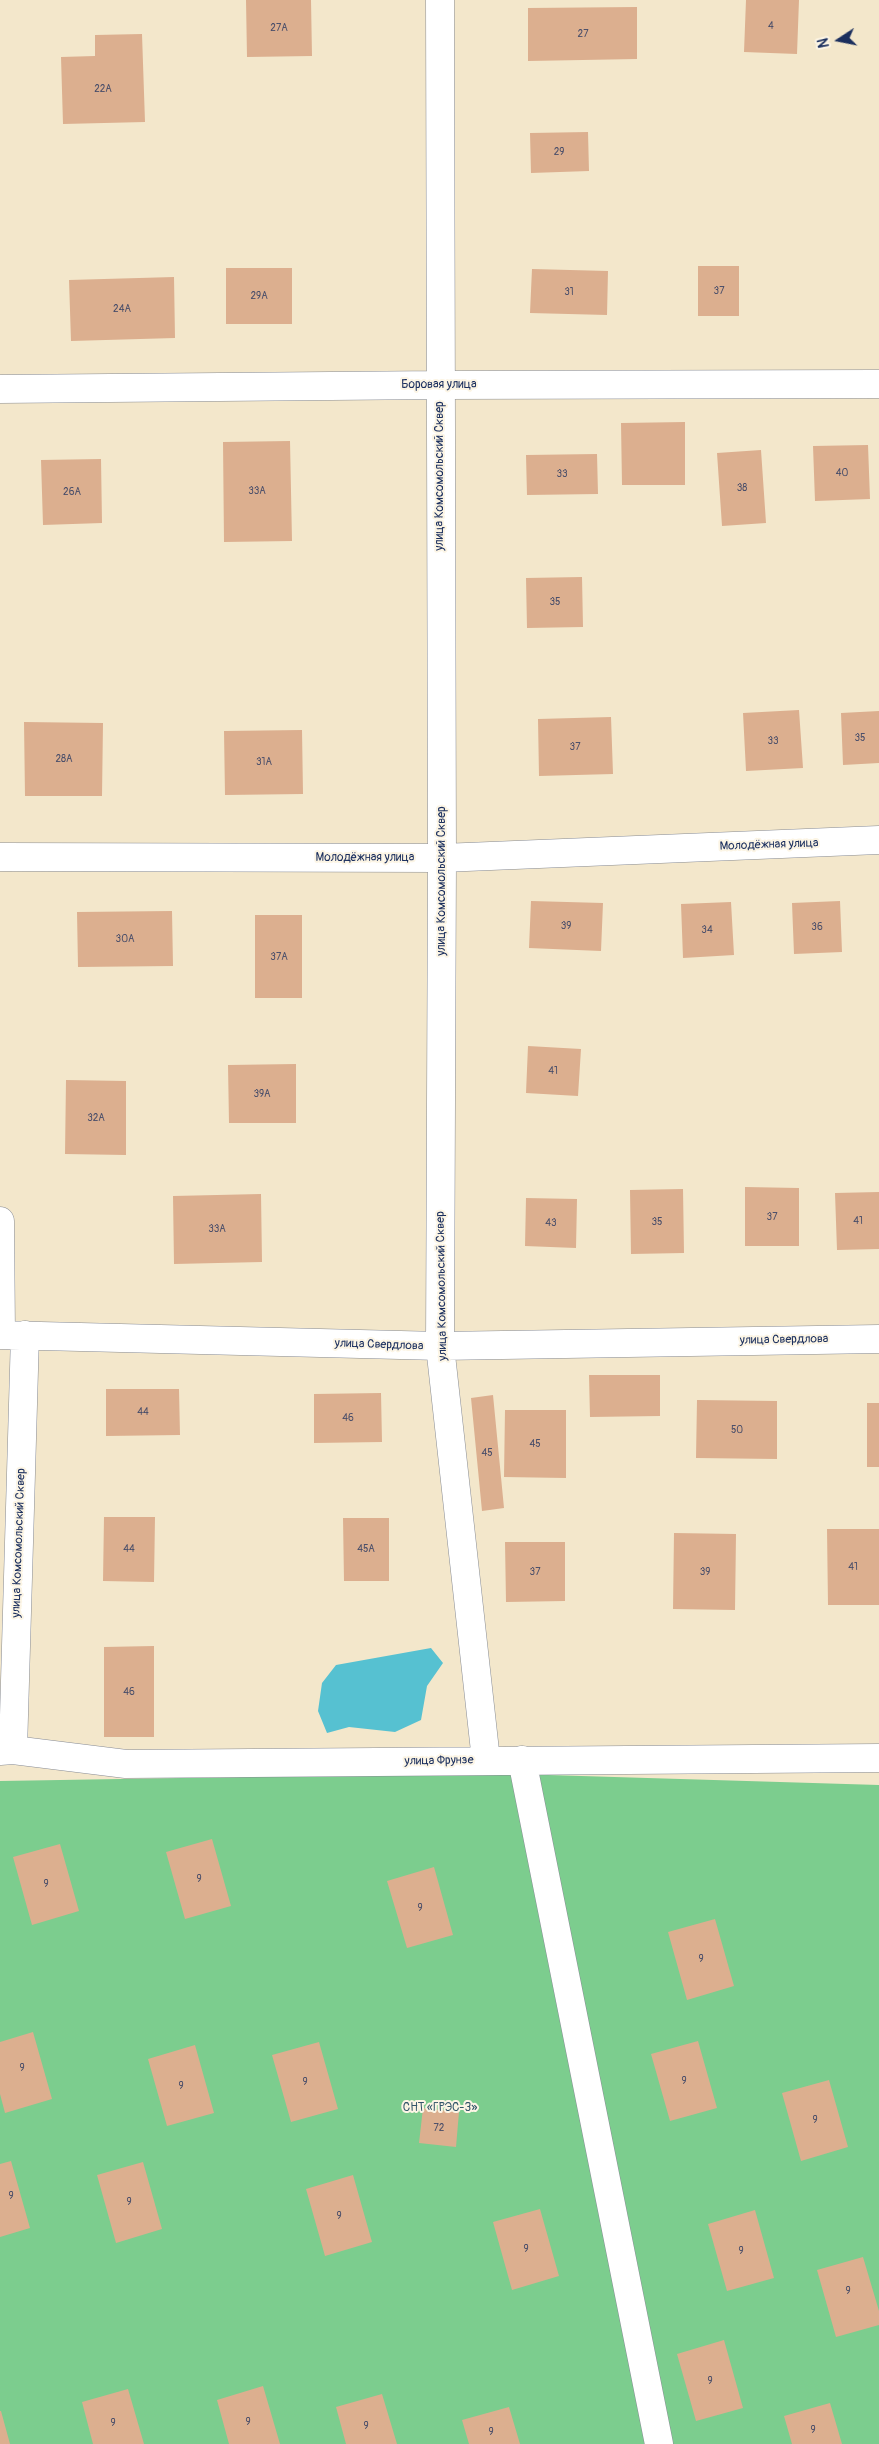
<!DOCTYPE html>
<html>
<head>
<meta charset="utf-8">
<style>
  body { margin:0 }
  #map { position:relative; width:879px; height:2444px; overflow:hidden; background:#f3e7cb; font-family:Pangolin,sans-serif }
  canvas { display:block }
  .north { position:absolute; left:814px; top:15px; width:50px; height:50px; -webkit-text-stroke:4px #fcf5e5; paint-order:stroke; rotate:259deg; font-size:14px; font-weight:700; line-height:20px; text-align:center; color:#1b2f5e }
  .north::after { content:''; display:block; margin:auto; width:18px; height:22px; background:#1b2f5e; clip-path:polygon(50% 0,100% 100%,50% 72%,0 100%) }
</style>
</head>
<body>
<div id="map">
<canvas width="879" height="2444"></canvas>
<div class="north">N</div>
</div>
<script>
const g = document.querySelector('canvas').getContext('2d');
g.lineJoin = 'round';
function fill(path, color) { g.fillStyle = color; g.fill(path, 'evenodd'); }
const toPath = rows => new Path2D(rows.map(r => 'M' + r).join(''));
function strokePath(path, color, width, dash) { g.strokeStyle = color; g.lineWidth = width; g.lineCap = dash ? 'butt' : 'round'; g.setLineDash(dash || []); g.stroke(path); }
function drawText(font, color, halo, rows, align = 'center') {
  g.font = font + ' Pangolin,sans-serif'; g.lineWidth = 4; g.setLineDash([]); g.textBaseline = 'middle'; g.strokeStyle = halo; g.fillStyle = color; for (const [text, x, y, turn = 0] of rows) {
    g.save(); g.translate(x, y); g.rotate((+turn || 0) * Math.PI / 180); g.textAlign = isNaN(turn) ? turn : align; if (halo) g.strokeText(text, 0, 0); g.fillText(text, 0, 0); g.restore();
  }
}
fill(toPath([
  [482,1773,879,1785,879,2444,0,2444,0,1781]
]), '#7ccd8e');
fill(toPath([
  [431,1648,443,1663,427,1686,421,1720,395,1732,349,1727,327,1733,318,1711,322,1683,336,1665]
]), '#56c1d1');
fill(toPath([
  [246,0,311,0,312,56,247,57],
  [746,0,799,0,797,54,744,52],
  [637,7,637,59,528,61,528,8],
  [142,34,145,122,63,124,61,57,95,56,95,35],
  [588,132,589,171,531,173,530,133],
  [698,266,739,266,739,316,698,316],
  [226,268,292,268,292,324,226,324],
  [532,269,608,271,607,315,530,313],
  [174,277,175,338,71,341,69,280],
  [685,422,685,485,622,485,621,423],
  [290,441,292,541,224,542,223,442],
  [868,445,870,499,815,501,813,446],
  [761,450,766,523,722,526,717,453],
  [597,454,598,494,527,495,526,455],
  [101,459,102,523,43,525,41,460],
  [582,577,583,627,527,628,526,578],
  [799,710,803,768,746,771,743,713],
  [879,711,879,763,843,765,841,713],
  [611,717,613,774,539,776,538,719],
  [24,722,103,723,102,796,25,796],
  [302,730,303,794,225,795,224,731],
  [531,901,603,903,601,951,529,948],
  [840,901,842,952,794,954,792,903],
  [731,902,734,955,683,958,681,904],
  [172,911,173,966,78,967,77,912],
  [255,915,302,915,302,998,255,998],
  [528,1046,581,1049,578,1096,526,1093],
  [296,1064,296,1123,229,1123,228,1065],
  [66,1080,126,1081,126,1155,65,1154],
  [745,1187,799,1188,799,1246,745,1246],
  [683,1189,684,1253,631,1254,630,1190],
  [879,1192,879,1249,837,1250,835,1193],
  [261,1194,262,1262,174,1264,173,1196],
  [526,1198,577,1199,576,1248,525,1246],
  [589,1375,660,1375,660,1416,590,1417],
  [106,1389,179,1389,180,1435,106,1436],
  [381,1393,382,1442,314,1443,314,1394],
  [493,1395,504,1508,482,1511,471,1398],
  [697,1400,777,1401,777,1459,696,1458],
  [867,1403,879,1403,879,1467,867,1467],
  [505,1410,566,1410,566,1478,504,1477],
  [104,1517,155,1517,154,1582,103,1581],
  [343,1518,389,1518,389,1581,344,1581],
  [827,1529,879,1529,879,1605,828,1605],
  [674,1533,736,1534,735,1610,673,1609],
  [505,1542,565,1542,565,1601,506,1602],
  [154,1646,154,1737,104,1737,104,1647],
  [212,1839,231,1906,185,1919,166,1852],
  [60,1844,79,1911,32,1925,13,1857],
  [434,1867,453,1935,407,1948,387,1881],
  [715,1919,734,1986,687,2000,668,1932],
  [33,2032,52,2099,5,2113,0,2094,0,2042],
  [698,2041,717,2108,670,2121,651,2054],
  [319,2042,338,2109,291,2122,272,2055],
  [195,2045,214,2113,167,2126,148,2059],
  [829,2080,848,2147,801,2161,782,2093],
  [423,2108,459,2112,456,2147,419,2143],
  [11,2161,30,2228,0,2237,0,2164],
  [143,2162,162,2229,116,2243,97,2175],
  [353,2175,372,2242,325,2256,306,2189],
  [540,2209,559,2276,512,2290,493,2222],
  [755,2210,774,2278,727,2291,708,2224],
  [863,2257,879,2311,879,2325,836,2337,817,2270],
  [724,2340,743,2408,696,2421,677,2354],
  [263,2386,280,2444,229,2444,217,2400],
  [128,2389,144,2444,93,2444,82,2402],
  [382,2394,397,2444,346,2444,336,2407],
  [830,2403,842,2444,792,2444,784,2416],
  [509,2407,520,2444,469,2444,462,2420],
  [0,2411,1,2411,10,2444,0,2444]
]), '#dcaf8f');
const minor = toPath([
  [440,0,442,858,440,1346,486,1760],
  [0,389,440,385,879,384],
  [0,857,442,858,879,840],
  [0,1221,1,1335],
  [0,1335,440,1346,879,1339],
  [13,1750,25,1335],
  [0,1751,13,1750,126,1764,879,1758],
  [522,1760,659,2444]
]);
strokePath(minor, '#878b94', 29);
strokePath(minor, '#fff', 28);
drawText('10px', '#4b4f6a', null, [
  ["4",771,26],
  ["27А",279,28],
  ["27",583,34],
  ["22А",103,89],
  ["29",559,152],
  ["37",719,291],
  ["31",569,292],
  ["29А",259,296],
  ["24А",122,309],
  ["40",842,473],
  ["33",562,474],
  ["38",742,488],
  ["33А",257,491],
  ["26А",72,492],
  ["35",555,602],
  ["35",860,738],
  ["33",773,741],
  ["37",575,747],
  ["28А",64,759],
  ["31А",264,762],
  ["39",566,926],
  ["36",817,927],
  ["34",707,930],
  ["30А",125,939],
  ["37А",279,957],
  ["41",553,1071],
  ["39А",262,1094],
  ["32А",96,1118],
  ["37",772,1217],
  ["41",858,1221],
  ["35",657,1222],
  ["43",551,1223],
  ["33А",217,1229],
  ["44",143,1412],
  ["46",348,1418],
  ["50",737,1430],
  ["45",535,1444],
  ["45",487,1453],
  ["44",129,1549],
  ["45А",366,1549],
  ["41",853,1567],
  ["37",535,1572],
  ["39",705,1572],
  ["46",129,1692],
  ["9",199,1879],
  ["9",46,1884],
  ["9",420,1908],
  ["9",701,1959],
  ["9",22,2068],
  ["9",684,2081],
  ["9",305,2082],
  ["9",181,2086],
  ["9",815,2120],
  ["72",439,2128],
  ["9",11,2196],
  ["9",129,2202],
  ["9",339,2216],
  ["9",526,2249],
  ["9",741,2251],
  ["9",848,2291],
  ["9",710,2381],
  ["9",248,2422],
  ["9",113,2423],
  ["9",366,2426],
  ["9",813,2430],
  ["9",491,2432]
]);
drawText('12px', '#1b2f5e', '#fcf5e5', [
  ["Боровая улица",439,385],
  ["улица Комсомольский Сквер",440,476,-90],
  ["Молодёжная улица",769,845,-2],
  ["Молодёжная улица",365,858],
  ["улица Комсомольский Сквер",442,881,-90],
  ["улица Комсомольский Сквер",442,1286,-91],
  ["улица Свердлова",784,1340,-1],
  ["улица Свердлова",379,1345,2],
  ["улица Комсомольский Сквер",19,1543,-88],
  ["улица Фрунзе",439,1761,-1]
]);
drawText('12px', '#33566a', '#fcf5e5', [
  ["СНТ «ГРЭС-3»",440,2108]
]);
</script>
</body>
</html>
